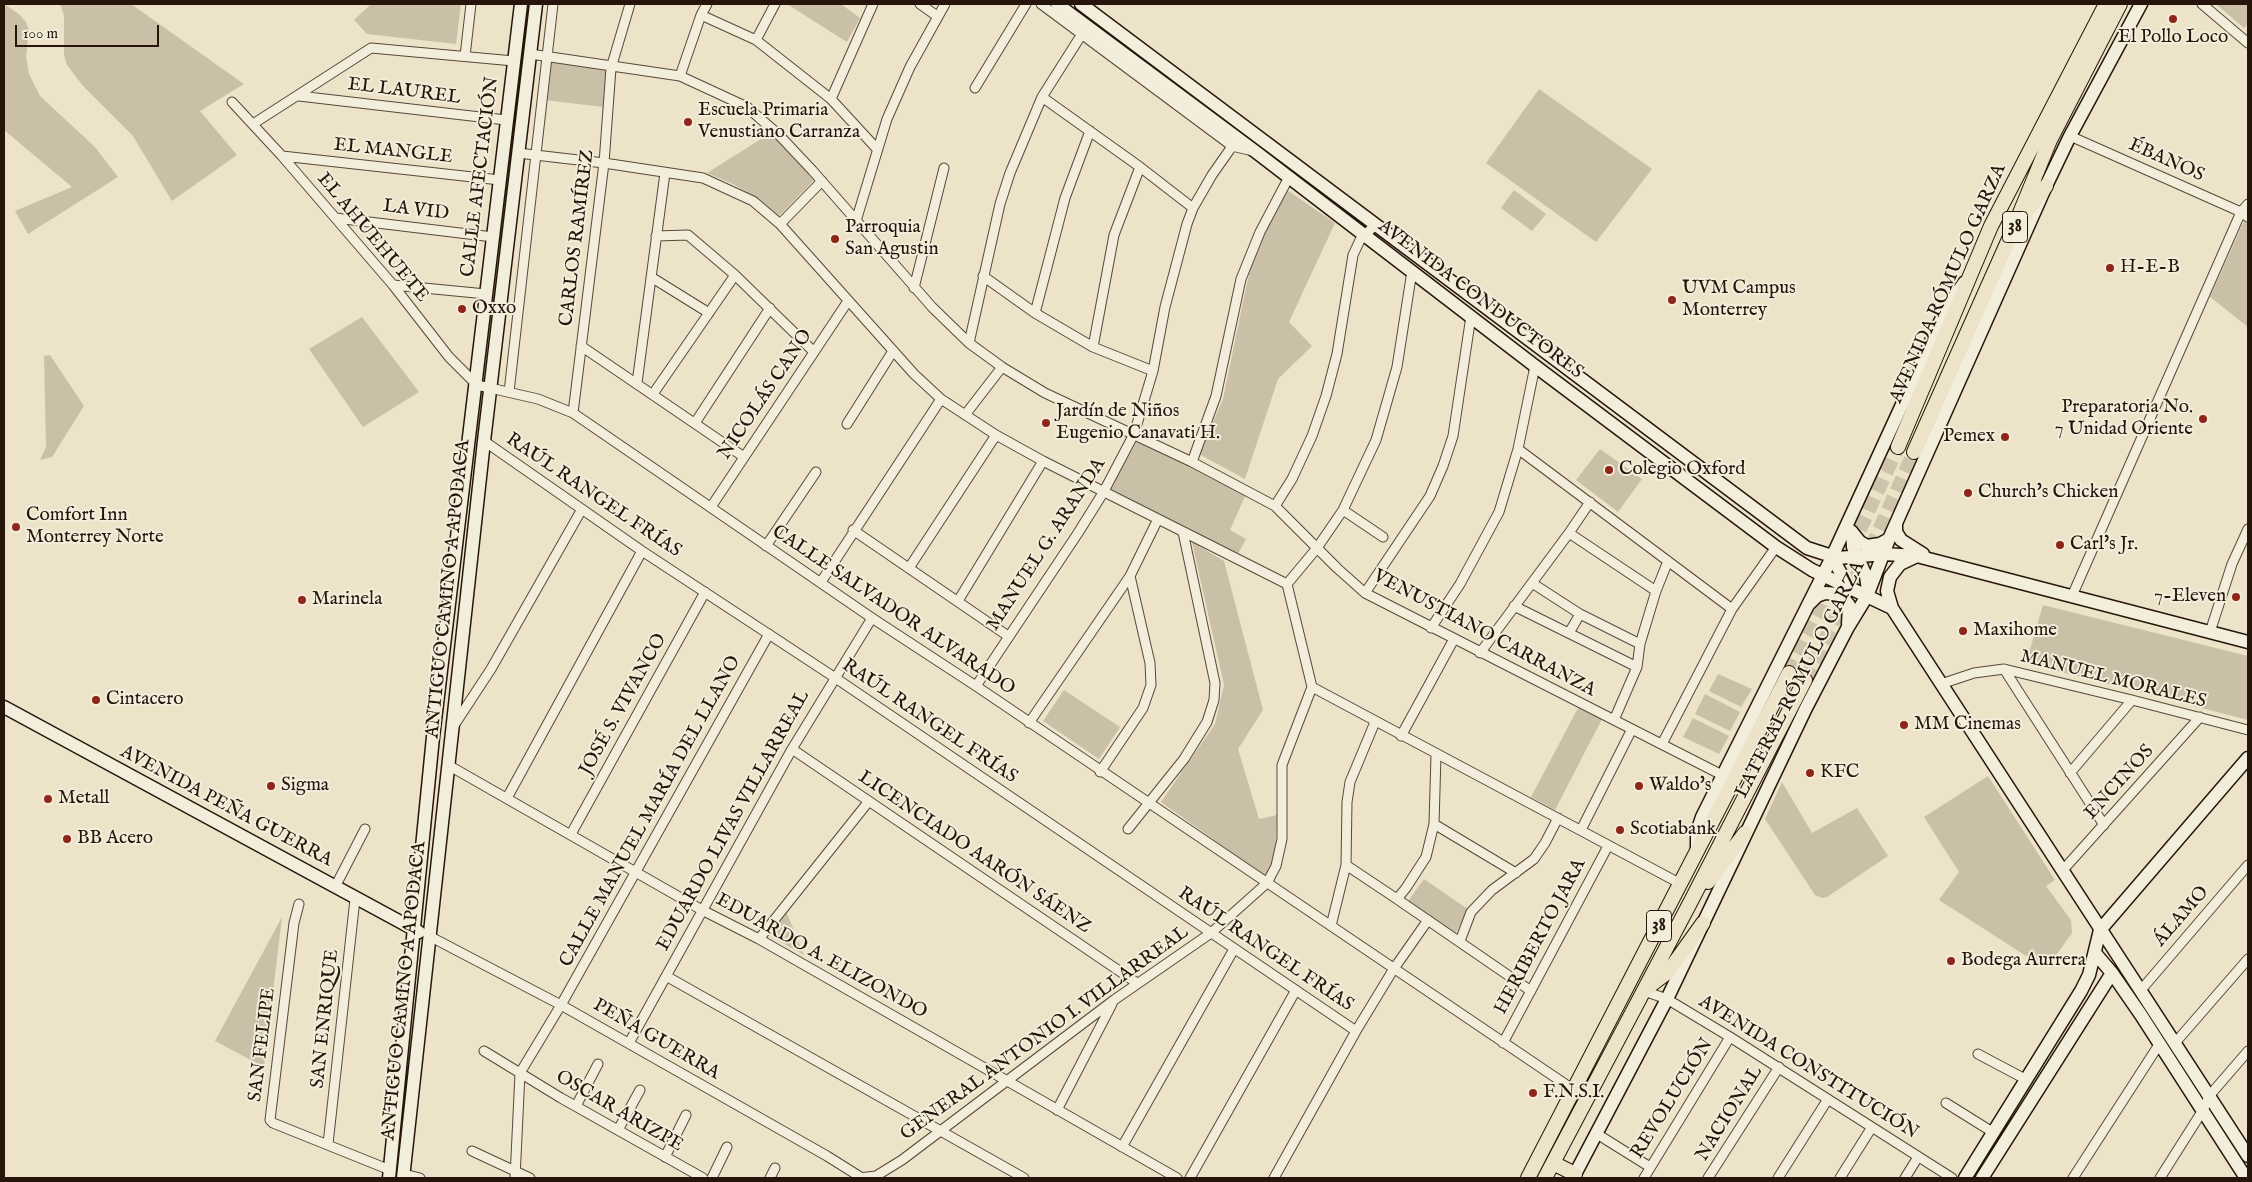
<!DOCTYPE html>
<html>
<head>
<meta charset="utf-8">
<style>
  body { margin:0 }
  #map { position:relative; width:2252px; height:1182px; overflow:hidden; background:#ece3c8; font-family:"IM FELL English",serif }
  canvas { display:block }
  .frame { position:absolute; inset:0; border:5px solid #26150b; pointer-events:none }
  .scale { position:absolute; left:15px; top:25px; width:144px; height:22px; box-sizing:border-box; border:2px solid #26150b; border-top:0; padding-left:6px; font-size:15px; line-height:18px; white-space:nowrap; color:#26150b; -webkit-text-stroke:4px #f3eddb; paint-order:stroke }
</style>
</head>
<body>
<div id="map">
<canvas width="2252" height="1182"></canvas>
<div class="frame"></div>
<div class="scale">100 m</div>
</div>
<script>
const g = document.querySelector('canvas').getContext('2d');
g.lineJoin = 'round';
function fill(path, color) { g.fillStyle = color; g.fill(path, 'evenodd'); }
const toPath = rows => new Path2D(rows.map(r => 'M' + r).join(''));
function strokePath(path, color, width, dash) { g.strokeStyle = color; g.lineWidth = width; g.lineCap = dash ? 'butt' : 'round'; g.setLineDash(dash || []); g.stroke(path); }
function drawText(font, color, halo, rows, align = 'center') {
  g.font = font + ' "IM FELL English",serif'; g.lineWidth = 4; g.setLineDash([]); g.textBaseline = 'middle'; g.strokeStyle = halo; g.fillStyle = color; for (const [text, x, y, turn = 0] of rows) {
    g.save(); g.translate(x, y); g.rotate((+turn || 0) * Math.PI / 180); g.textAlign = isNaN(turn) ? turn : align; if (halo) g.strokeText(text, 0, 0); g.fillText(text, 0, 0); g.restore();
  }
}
fill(toPath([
  [4,4,19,14,26,22,29,30,26,57,29,74,40,96,95,147,118,177,28,234,15,211,72,187,4,130],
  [60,4,131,4,244,84,200,111,237,155,172,201,133,136,83,86,67,65,64,55,64,16],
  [371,4,461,4,456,44,367,34,354,20],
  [787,4,841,4,860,18,847,42],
  [2216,4,2248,4,2248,24,2244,28],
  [550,60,607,67,603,107,545,100],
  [1539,89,1652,169,1596,242,1486,163],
  [772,132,815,179,779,216,761,201,733,184,707,173],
  [1287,190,1335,223,1289,322,1312,346,1278,379,1245,479,1199,454,1223,399,1253,254],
  [1514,190,1546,214,1532,231,1501,208],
  [2244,221,2248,222,2248,327,2210,297],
  [362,317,419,392,363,427,309,349],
  [50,355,84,406,52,457,40,460,46,447,44,356],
  [1139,437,1246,494,1230,530,1246,539,1238,554,1110,489],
  [1600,449,1642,479,1618,512,1576,480],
  [1192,542,1224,561,1263,710,1238,749,1259,819,1277,815,1275,856,1267,878,1161,802,1215,724,1224,685],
  [2043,605,2248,656,2248,720,2026,663],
  [1718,674,1752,689,1741,707,1709,691],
  [1064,690,1120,727,1099,759,1043,721],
  [1705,694,1740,712,1730,731,1695,714],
  [1578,708,1602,719,1555,810,1531,797],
  [1693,718,1729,736,1719,754,1683,737],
  [1988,776,2055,880,2046,886,2071,920,2072,933,2052,961,2043,956,2037,963,1939,900,1959,872,1924,817],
  [1782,782,1812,833,1857,808,1888,856,1827,897,1822,898,1815,895,1765,819],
  [1424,879,1469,910,1451,941,1403,908],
  [786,911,804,955,772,937,771,932],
  [282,917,264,1067,215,1041]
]), '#cac0a8');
strokePath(toPath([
  [1851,549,1898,447],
  [1789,673,1834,584],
  [1805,680,1876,537,1914,452]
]), '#cec4ac', 14, [14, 7]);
const street = toPath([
  [920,4,937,16],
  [1041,4,1232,146,1253,151],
  [2202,4,2248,43],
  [701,15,756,40,831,99,877,149],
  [756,40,775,4],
  [530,54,680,76,747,107,779,135,812,170,932,307,969,343,1002,367,1045,393,1192,462,1275,506,1337,568,1365,593,1722,775],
  [465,56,471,4],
  [680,76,701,15,707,4],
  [975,88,1026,4],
  [299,96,506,120],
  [1042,97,1140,167,1193,208],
  [831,99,873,4],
  [232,102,282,156,393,285,449,357,477,385,538,399,573,413,872,618,976,686,1574,1090],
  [253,124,371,48,514,61],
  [2070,136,2241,212,2248,217],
  [518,153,604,163,703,178,753,201,780,224,914,374,941,399,996,435,1043,461,1287,584,1312,687,1681,884],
  [282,156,500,180],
  [336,218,493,237],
  [856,221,887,119,910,67,945,4],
  [780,224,822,181],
  [656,236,688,235,735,275,814,352],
  [983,276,1035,313,1093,347,1153,371],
  [651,277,709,313],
  [393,285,486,294],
  [914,288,944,168],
  [1035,313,1065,198,1090,131],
  [969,343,1000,204,1010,173,1042,97,1087,26],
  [581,346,744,457],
  [1093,347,1114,235,1140,167],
  [637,383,665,173],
  [509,392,553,4],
  [653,394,735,275],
  [573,413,604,163,611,68,630,4],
  [965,415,1002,367],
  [695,423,770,308],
  [847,424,893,351],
  [484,441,642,551,834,677,1356,1031],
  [1518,449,1732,609],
  [1192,462,1216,396,1241,279,1260,232,1289,177],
  [1275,506,1292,479,1312,436,1326,396,1337,354,1353,255,1360,240,1375,225],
  [711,507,848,301],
  [1343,510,1383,537],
  [853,530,1008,636],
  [1569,533,1656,591],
  [766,546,816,472],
  [909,568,996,435],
  [821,582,941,399],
  [1532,583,1580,614,1640,644],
  [1287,584,1317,548,1343,510,1376,440,1397,367,1412,271],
  [1365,593,1430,496,1443,466,1453,436,1471,316],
  [2072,596,2241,212,2248,204],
  [958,601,1043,461],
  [1514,606,1637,667],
  [1431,628,1460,584,1499,512,1518,449,1535,366],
  [2210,632,2232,564,2248,529],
  [1569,633,1580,614],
  [1480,653,1569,533,1590,502],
  [2004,669,2104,825],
  [1941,684,1974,673,2004,669,2132,700,2248,730],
  [976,686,1078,533,1103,493,1134,434,1153,371,1165,307,1187,224,1193,208,1212,175,1238,138],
  [1614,720,1637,667,1640,644,1656,591,1668,561],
  [1029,723,1130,576,1158,519],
  [453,727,491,669,582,509],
  [1401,736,1454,639],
  [1662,744,1732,609,1776,547],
  [792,749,1137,983],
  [448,765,702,910,759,939,1177,1178],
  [1100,772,1143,708,1151,685,1150,663,1130,576],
  [2070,773,2132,700],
  [507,798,642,551],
  [1434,824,1516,873],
  [1128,829,1184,759,1207,722,1214,700,1215,683,1183,532],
  [1581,830,1632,729],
  [571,834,705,592],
  [1346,865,1397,899,1406,888,1426,857,1434,824,1436,755],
  [2063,870,2200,717],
  [335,887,365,829],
  [1397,899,1531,991],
  [299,904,294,923,270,1120,273,1123,390,1170],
  [1331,926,1346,865,1347,802,1350,782,1375,722],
  [431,937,561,1005,827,1156,862,1178],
  [759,939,869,801],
  [1460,941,1471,912,1492,890,1534,859,1545,843,1558,818],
  [666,976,1024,1178],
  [2141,990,2248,865],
  [1644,991,1667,999,1730,1037,1952,1178],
  [629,1043,792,749,872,618],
  [1503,1043,1608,846],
  [2175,1043,2248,959],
  [484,1051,561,1098,703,1178],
  [1978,1054,2027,1080],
  [1946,1103,1994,1133],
  [576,1106,598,1064],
  [1057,1110,1112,1004],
  [618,1130,640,1090],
  [1597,1134,1650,1167],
  [328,1144,355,899],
  [1122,1147,1234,949],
  [472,1151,530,1178],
  [665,1157,686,1115],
  [404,1174,420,1178],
  [515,1178,520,1073,561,1005,769,634],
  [712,1178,727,1147],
  [770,1178,775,1168],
  [859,1178,876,1176,902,1160,1114,1000,1211,933,1267,883,1276,866,1282,839,1282,765,1312,687],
  [1190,1178,1296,990],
  [1274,1178,1356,1031,1393,970,1428,920],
  [1644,1178,1730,1037],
  [1708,1178,1779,1067],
  [1778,1178,1828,1099],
  [1840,1178,1872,1127],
  [1905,1178,1918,1157],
  [2073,1178,2160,1043],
  [2160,1178,2203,1110,2210,1095,2248,1051]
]);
const secondary = toPath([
  [1057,4,1256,152,1535,366,1776,547,1812,570,1892,608],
  [1081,4,1807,548,1838,558,1884,554,1917,556,2248,642],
  [1896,525,1896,532,1901,540,1923,554],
  [1851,531,1860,542,1867,546,1880,544,1889,539],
  [1852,532,1853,547,1866,576,1868,591],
  [1917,556,1900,564,1890,577,1887,591,1892,608,2248,1156],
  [1832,557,1844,579,1847,591],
  [1810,603,1817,596,1825,593,1840,594,1849,605,1848,624],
  [4,707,419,932],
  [1697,851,1697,832,1702,817,1832,557,1946,309,1964,283],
  [2095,953,2112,973,2141,1015,2246,1178],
  [389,1178,433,737,521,4],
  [403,1178,484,441,536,4],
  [1573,1178,1667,999,1806,708,1848,627,1867,596,1889,539,2046,186,2070,136,2141,4],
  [1965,1178,2081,991,2089,975,2100,930,2248,758],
  [1982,1178,2112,973]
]);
const primary = toPath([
  [2024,215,2046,186],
  [1898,447,1991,226,2106,4],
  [1914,452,2013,230,2050,140,2120,4],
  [1708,882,1745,833],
  [1647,988,1668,972,1703,923],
  [1553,1163,1575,1174],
  [1528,1178,1789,673],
  [1545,1178,1690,903,1805,680]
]);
strokePath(street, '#58483a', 11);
strokePath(secondary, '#26150b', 15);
strokePath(primary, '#26150b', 16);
strokePath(street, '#f3eddb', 9);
strokePath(secondary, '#f3eddb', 12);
strokePath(primary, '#ece3c8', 14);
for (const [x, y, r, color] of [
  [2173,19,5,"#8f2418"],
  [688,122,5,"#8f2418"],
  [835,239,5,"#8f2418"],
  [2110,268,5,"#8f2418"],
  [1672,300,5,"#8f2418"],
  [462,309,5,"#8f2418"],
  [2203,419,5,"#8f2418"],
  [1046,423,5,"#8f2418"],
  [2005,437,5,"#8f2418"],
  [1609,470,5,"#8f2418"],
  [1968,493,5,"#8f2418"],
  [16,527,5,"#8f2418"],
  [2060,545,5,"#8f2418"],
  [2236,597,5,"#8f2418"],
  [302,600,5,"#8f2418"],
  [1963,631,5,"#8f2418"],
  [96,700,5,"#8f2418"],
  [1904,725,5,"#8f2418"],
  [1810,773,5,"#8f2418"],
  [271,786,5,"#8f2418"],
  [1639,786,5,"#8f2418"],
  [48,799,5,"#8f2418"],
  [1620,830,5,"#8f2418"],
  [67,839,5,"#8f2418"],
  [1951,961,5,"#8f2418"],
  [1533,1093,5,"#8f2418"]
]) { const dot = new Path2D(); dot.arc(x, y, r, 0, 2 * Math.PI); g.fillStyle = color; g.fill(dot); strokePath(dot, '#f3eddb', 2); }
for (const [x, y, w] of [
  [2015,227,25],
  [1659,926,25]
]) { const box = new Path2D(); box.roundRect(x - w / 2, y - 15.5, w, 31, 4); g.fillStyle = '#f3eddb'; g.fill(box); strokePath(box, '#26150b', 1); }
drawText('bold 18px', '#26150b', null, [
  ["38",2015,227],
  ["38",1659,926]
]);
drawText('19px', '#26150b', '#f3eddb', [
  ["El Pollo Loco",2173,38,"center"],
  ["Escuela Primaria",698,111],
  ["Venustiano Carranza",698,133],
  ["Parroquia",845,228],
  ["San Agustin",845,250],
  ["H-E-B",2120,268],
  ["UVM Campus",1682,289],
  ["Monterrey",1682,311],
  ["Oxxo",472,309],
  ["Preparatoria No.",2193,408,"right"],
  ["7 Unidad Oriente",2193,430,"right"],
  ["Jardín de Niños",1056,412],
  ["Eugenio Canavati H.",1056,434],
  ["Pemex",1995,437,"right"],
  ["Colegio Oxford",1619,470],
  ["Church's Chicken",1978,493],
  ["Comfort Inn",26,516],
  ["Monterrey Norte",26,538],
  ["Carl's Jr.",2070,545],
  ["7-Eleven",2226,597,"right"],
  ["Marinela",312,600],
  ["Maxihome",1973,631],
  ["Cintacero",106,700],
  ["MM Cinemas",1914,725],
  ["KFC",1820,773],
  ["Sigma",281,786],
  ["Waldo's",1649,786],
  ["Metall",58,799],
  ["Scotiabank",1630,830],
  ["BB Acero",77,839],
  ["Bodega Aurrera",1961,961],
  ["F.N.S.I.",1543,1093]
], 'left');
drawText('19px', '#26150b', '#f3eddb', [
  ["EL LAUREL",404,92,7],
  ["EL MANGLE",393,152,6],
  ["ÉBANOS",2166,161,24],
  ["CALLE AFECTACIÓN",481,177,-83],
  ["LA VID",416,211,7],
  ["EL AHUEHUETE",372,238,50],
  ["CARLOS RAMÍREZ",578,238,-83],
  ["AVENIDA RÓMULO GARZA",1949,284,-66],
  ["AVENIDA CONDUCTORES",1480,300,37],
  ["NICOLÁS CANO",766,395,-56],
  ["RAÚL RANGEL FRÍAS",593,496,34],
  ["MANUEL G. ARANDA",1047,545,-57],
  ["ANTIGUO CAMINO A APODACA",449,589,-84],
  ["CALLE SALVADOR ALVARADO",893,611,34],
  ["VENUSTIANO CARRANZA",1484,634,28],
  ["LATERAL RÓMULO GARZA",1801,680,-63],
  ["MANUEL MORALES",2113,680,14],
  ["JOSÉ S. VIVANCO",624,705,-61],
  ["RAÚL RANGEL FRÍAS",929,722,34],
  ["ENCINOS",2120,783,-48],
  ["AVENIDA PEÑA GUERRA",226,807,28],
  ["CALLE MANUEL MARÍA DEL LLANO",651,812,-61],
  ["EDUARDO LIVAS VILLARREAL",734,821,-61],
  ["LICENCIADO AARÓN SÁENZ",974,853,34],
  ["ÁLAMO",2182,917,-49],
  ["HERIBERTO JARA",1541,937,-62],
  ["RAÚL RANGEL FRÍAS",1265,950,34],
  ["EDUARDO A. ELIZONDO",821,957,29],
  ["ANTIGUO CAMINO A APODACA",405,991,-84],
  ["SAN ENRIQUE",326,1019,-84],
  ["GENERAL ANTONIO I. VILLARREAL",1045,1034,-36],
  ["PEÑA GUERRA",656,1040,30],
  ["SAN FELIPE",263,1045,-83],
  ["AVENIDA CONSTITUCIÓN",1808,1068,32],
  ["REVOLUCIÓN",1673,1099,-58],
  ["OSCAR ARIZPE",619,1112,30],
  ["NACIONAL",1730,1114,-58]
]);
</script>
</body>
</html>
